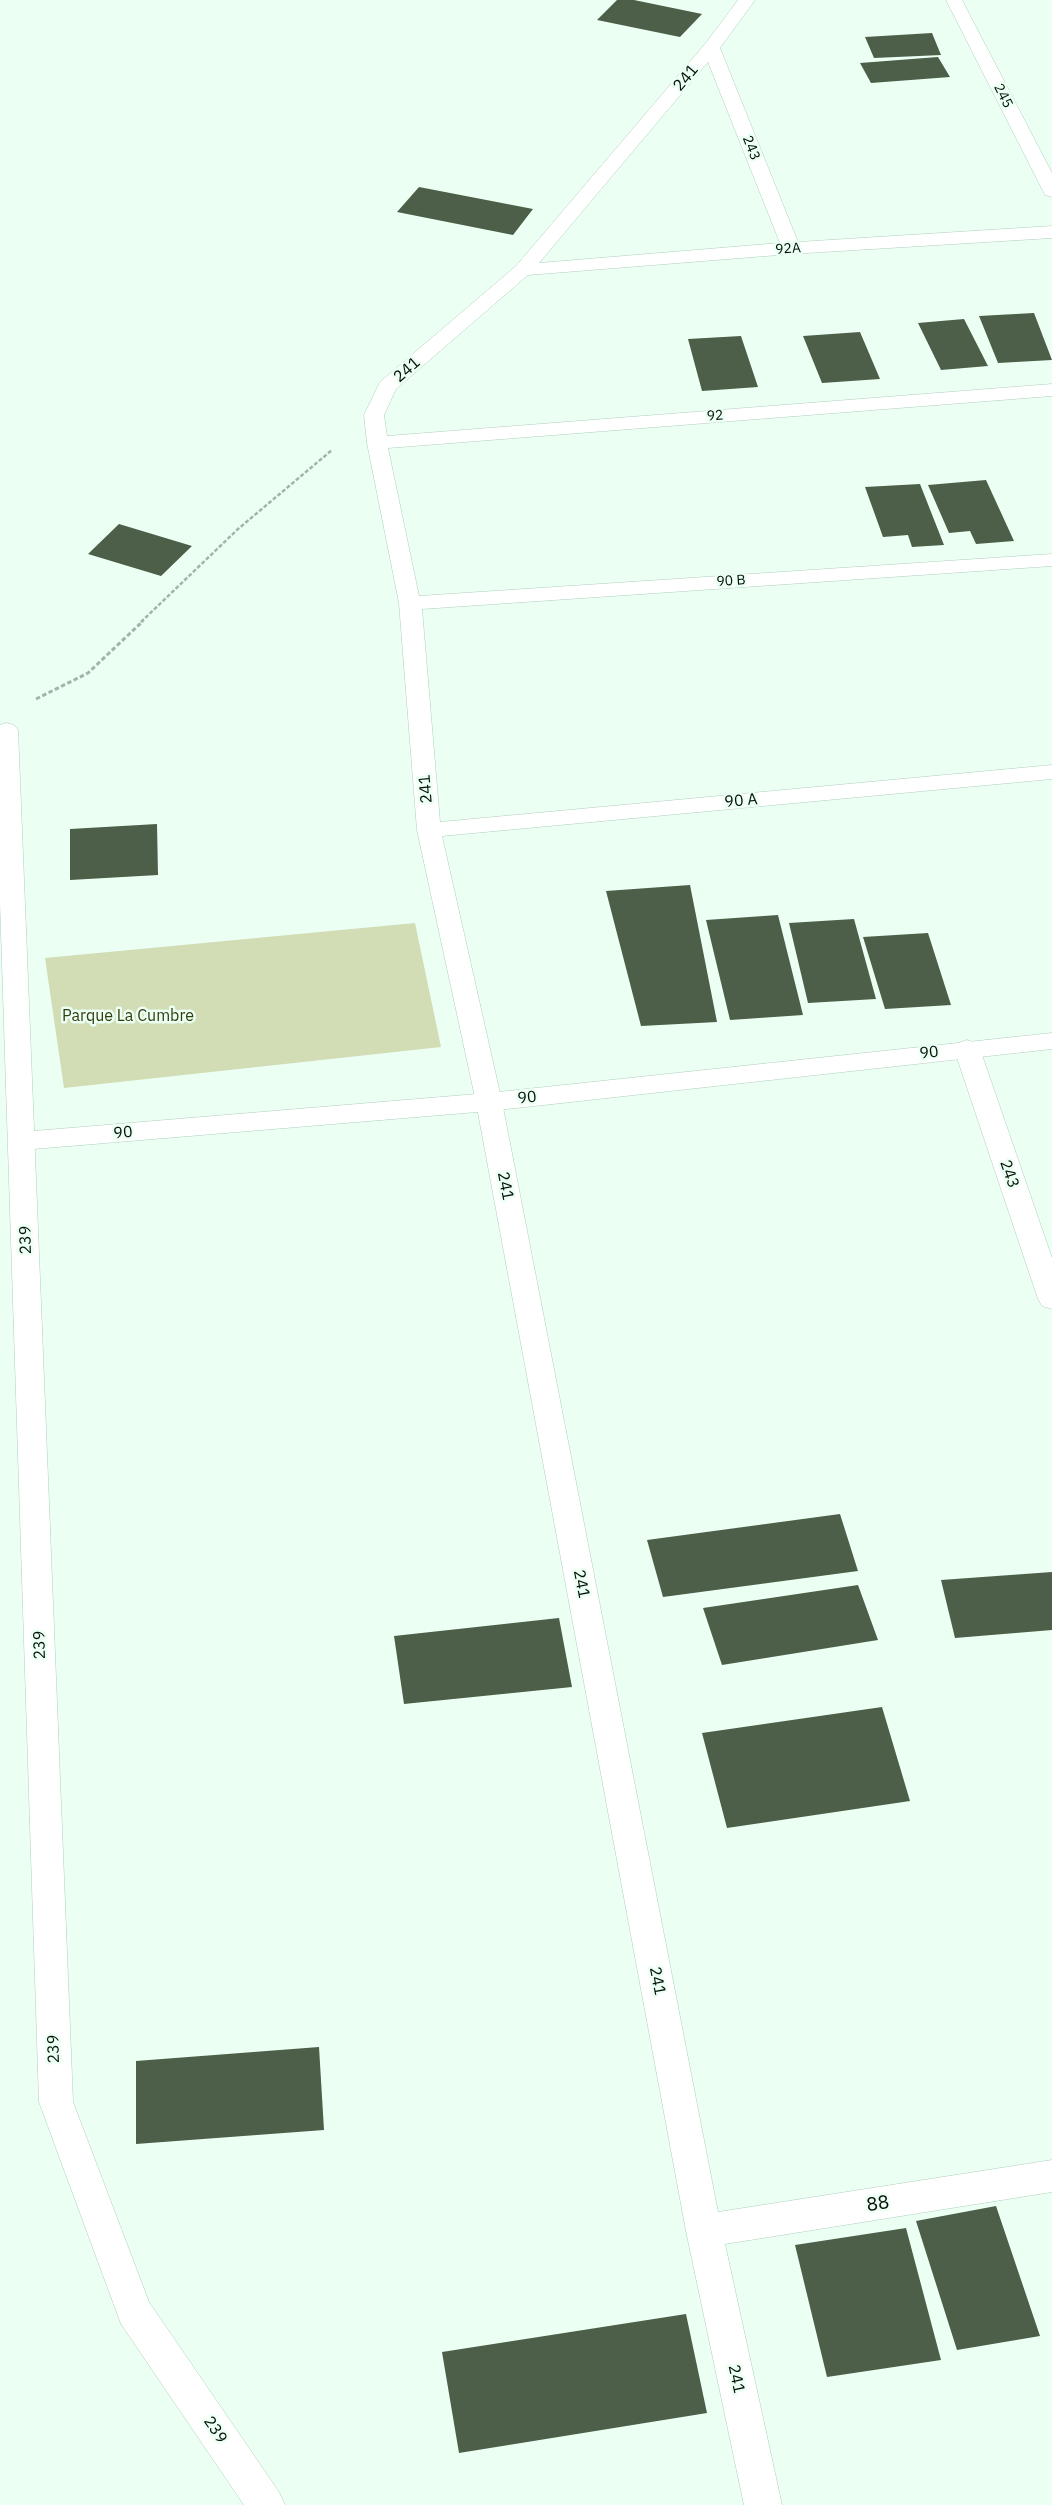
<!DOCTYPE html>
<html>
<head>
<meta charset="utf-8">
<style>
  body { margin:0 }
  canvas { display:block; background:#ebfff3 }
</style>
</head>
<body>
<canvas width="1052" height="2505"></canvas>
<script>
const g = document.querySelector('canvas').getContext('2d');
g.lineJoin = 'round';
function fill(path, color) { g.fillStyle = color; g.fill(path, 'evenodd'); }
const toPath = rows => new Path2D(rows.map(r => 'M' + r).join(''));
function strokePath(path, color, width, dash) { g.strokeStyle = color; g.lineWidth = width; g.lineCap = dash ? 'butt' : 'round'; g.setLineDash(dash || []); g.stroke(path); }
function drawText(font, color, halo, rows, align = 'center') {
  g.font = font + ' "IBM Plex Sans",sans-serif'; g.lineWidth = 5; g.setLineDash([]); g.textBaseline = 'middle'; g.strokeStyle = halo; g.fillStyle = color; for (const [text, x, y, turn = 0] of rows) {
    g.save(); g.translate(x, y); g.rotate((+turn || 0) * Math.PI / 180); g.textAlign = isNaN(turn) ? turn : align; if (halo) g.strokeText(text, 0, 0); g.fillText(text, 0, 0); g.restore();
  }
}
fill(toPath([
  [415,923,441,1047,64,1088,45,958]
]), '#d2ddb6');
fill(toPath([
  [617,0,634,0,702,14,680,37,597,20],
  [932,33,941,55,874,58,865,37],
  [938,57,950,77,871,83,860,63],
  [419,187,533,209,513,235,397,212],
  [1034,313,1052,360,998,363,979,316],
  [964,319,988,366,941,370,918,323],
  [860,332,880,379,822,383,803,336],
  [741,336,758,387,702,391,688,339],
  [986,480,1014,541,976,544,970,531,949,533,928,485],
  [920,484,944,545,912,547,908,535,883,537,865,487],
  [119,524,192,546,161,576,88,554],
  [157,824,158,875,70,880,70,829],
  [690,885,717,1022,641,1026,606,891],
  [778,915,803,1015,730,1020,706,920],
  [854,919,876,999,808,1003,789,923],
  [928,933,951,1005,885,1009,863,937],
  [840,1514,858,1571,663,1597,647,1540],
  [1052,1572,1052,1630,955,1638,941,1580],
  [858,1585,878,1640,722,1665,703,1608],
  [559,1618,572,1687,404,1704,394,1636],
  [882,1707,910,1801,727,1828,702,1733],
  [319,2047,324,2130,136,2144,136,2061],
  [996,2206,1040,2336,957,2350,916,2221],
  [906,2228,941,2360,827,2377,795,2245],
  [686,2314,707,2413,459,2453,442,2352]
]), '#4d5f49');
const street = toPath([
  [738,0,755,0,720,48,798,242,1052,226,1052,238,791,254,528,275,396,389,384,415,387,436,1052,384,1052,396,388,448,419,596,1052,554,1052,566,422,609,440,822,1052,765,1052,779,442,836,502,1102,718,2212,1052,2160,1052,2192,725,2244,782,2505,744,2505,686,2231,476,1102,417,830,399,603,367,443,364,415,380,382,516,266,705,44,738,0],
  [708,62,780,243,539,263,708,62],
  [946,0,962,0,1052,173,1052,197,1045,195,1043,191,946,0],
  [6,723,14,725,18,730,73,2102,149,2302,279,2492,285,2505,244,2505,121,2324,39,2102,0,902,0,725,6,723],
  [967,1040,976,1043,980,1049,1052,1258,1052,1309,1042,1306,1038,1299,954,1049,958,1043,967,1040]
]);
const secondary = toPath([
  [1052,1033,1052,1049,489,1111,22,1150,13,1147,9,1141,13,1135,22,1132,489,1093,1052,1033]
]);
strokePath(street, '#afcfbd', 1);
strokePath(secondary, '#afcfbd', 1);
strokePath(toPath([
  [141,622,238,529,332,450]
]), '#a4b4aa', 2.5, [4, 2]);
strokePath(toPath([
  [36,699,88,673,143,621]
]), '#a4b4aa', 3, [4.5, 2.5]);
fill(street, '#fff');
fill(secondary, '#fff');
drawText('14px', '#050f09', '#ebfff3', [
  ["245",1003,96,63],
  ["243",751,148,68],
  ["92A",788,249,-4],
  ["92",715,416,-4],
  ["90 B",731,581,-4]
]);
drawText('16px', '#050f09', '#ebfff3', [
  ["241",686,78,-50],
  ["241",407,370,-41],
  ["241",426,789,-95],
  ["90 A",741,801,-5],
  ["90",929,1053,-6],
  ["90",527,1098,-6],
  ["90",123,1133,-5],
  ["243",1009,1174,71],
  ["241",505,1186,79],
  ["239",26,1240,-92],
  ["241",581,1584,79],
  ["239",40,1645,-92],
  ["241",657,1981,79],
  ["239",54,2049,-92],
  ["241",736,2379,78],
  ["239",215,2430,56]
]);
drawText('16px', '#333c0f', '#ebfff3', [
  ["Parque La Cumbre",128,1016]
]);
drawText('19px', '#050f09', '#ebfff3', [
  ["88",878,2204,-9]
]);
</script>
</body>
</html>
